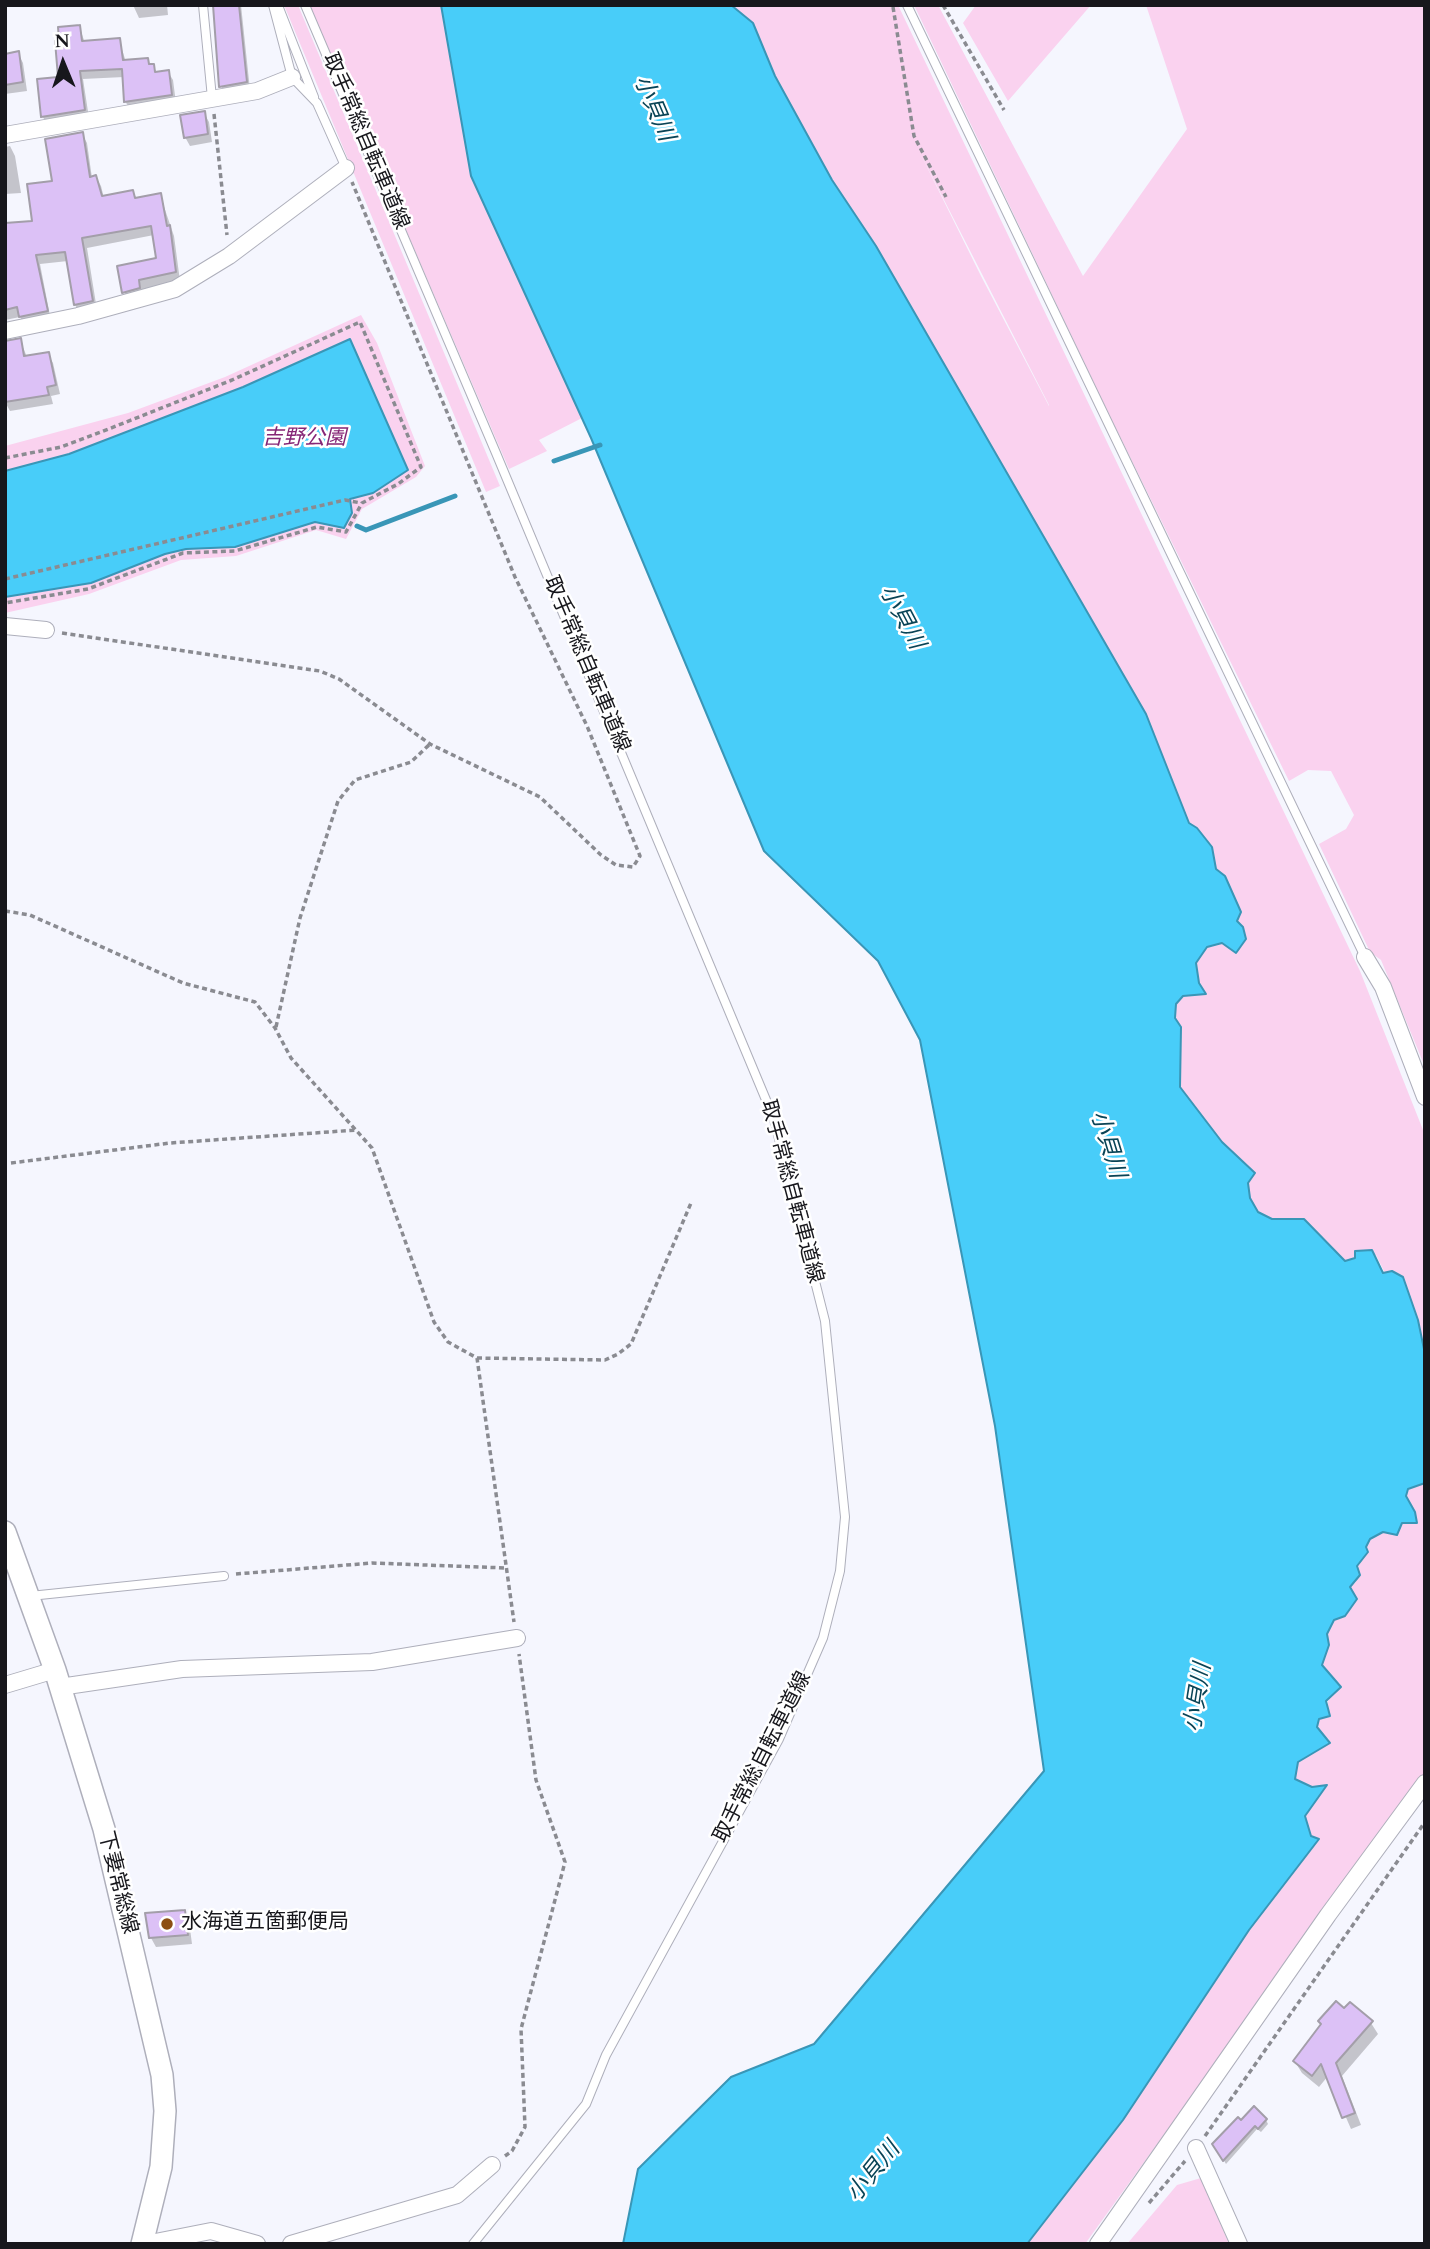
<!DOCTYPE html>
<html>
<head>
<meta charset="utf-8">
<style>
  body { margin:0 }
  #map { position:relative; width:1430px; height:2249px; overflow:hidden; background:#f5f6fe; font-family:Spectral,serif }
  canvas { display:block }
  .frame { position:absolute; inset:0; border:7px solid #17171c; pointer-events:none }
  .north { position:absolute; left:28px; top:28px; width:70px; height:70px; -webkit-text-stroke:5px #fff; paint-order:stroke; rotate:358deg; font-size:19px; font-weight:700; line-height:28px; text-align:center; color:#17171c }
  .north::after { content:''; display:block; margin:auto; width:24px; height:32px; background:#17171c; clip-path:polygon(50% 0,100% 100%,50% 72%,0 100%) }
</style>
</head>
<body>
<div id="map">
<canvas width="1430" height="2249"></canvas>
<div class="frame"></div>
<div class="north">N</div>
</div>
<script>
const g = document.querySelector('canvas').getContext('2d');
g.lineJoin = 'round';
function fill(path, color) { g.fillStyle = color; g.fill(path, 'evenodd'); }
const toPath = rows => new Path2D(rows.map(r => 'M' + r).join(''));
function strokePath(path, color, width, dash) { g.strokeStyle = color; g.lineWidth = width; g.lineCap = dash ? 'butt' : 'round'; g.setLineDash(dash || []); g.stroke(path); }
function drawText(font, color, halo, rows, align = 'center') {
  g.font = font + ' Spectral,"Noto Sans JP",serif'; g.lineWidth = 5; g.setLineDash([]); g.textBaseline = 'middle'; g.strokeStyle = halo; g.fillStyle = color; for (const [text, x, y, turn = 0] of rows) {
    g.save(); g.translate(x, y); g.rotate((+turn || 0) * Math.PI / 180); g.textAlign = isNaN(turn) ? turn : align; if (halo) g.strokeText(text, 0, 0); g.fillText(text, 0, 0); g.restore();
  }
}
fill(toPath([
  [284,5,298,5,500,486,486,492],
  [309,5,441,5,471,176,582,418,539,440,547,451,509,469],
  [731,5,898,5,1360,971,1425,1135,1425,1354,1376,1255,1356,1255,1350,1262,1345,1261,1304,1219,1272,1219,1258,1212,1250,1198,1248,1183,1255,1173,1222,1142,1180,1087,1181,1027,1175,1018,1176,1003,1183,996,1192,996,1199,983,1196,963,1207,947,1222,943,1237,921,1225,876,1216,869,1212,847,1197,828,1189,823,1146,714,876,246,832,180,775,76,753,23],
  [920,153,1049,405,1049,406,981,276],
  [914,5,938,5,1083,276,1187,129,1146,5,1425,5,1425,1067,1381,960,1370,952,1319,844,1346,829,1354,815,1331,771,1308,770,1289,781,1103,402],
  [976,5,1091,5,1008,101,963,23],
  [361,315,377,343,425,466,416,477,362,509,346,539,316,530,236,556,181,560,89,594,5,613,5,446,128,413,225,377],
  [1425,1483,1425,1773,1085,2244,1027,2244,1123,2120,1249,1930,1319,1840,1311,1837,1305,1816,1326,1785,1312,1787,1295,1779,1297,1762,1325,1745,1329,1739,1321,1736,1317,1722,1327,1709,1329,1696,1340,1684,1330,1677,1322,1665,1328,1645,1327,1634,1334,1620,1345,1616,1357,1600,1350,1587,1356,1582,1356,1566,1368,1552,1366,1547,1370,1539,1383,1532,1397,1534,1402,1523,1410,1522,1415,1512,1406,1496,1408,1489],
  [1201,2178,1229,2244,1127,2244,1177,2185]
]), '#fad2ef');
const water = toPath([
  [441,5,731,5,753,23,775,76,832,180,876,246,1146,714,1189,823,1197,828,1212,847,1216,869,1225,876,1241,912,1237,921,1243,927,1246,939,1236,953,1222,943,1207,947,1196,963,1199,983,1206,994,1183,996,1176,1004,1175,1018,1181,1027,1180,1087,1222,1142,1255,1173,1248,1183,1250,1198,1258,1212,1272,1219,1304,1219,1345,1261,1355,1258,1355,1251,1372,1250,1383,1273,1392,1271,1403,1277,1418,1320,1425,1354,1425,1483,1408,1489,1406,1496,1415,1512,1417,1523,1402,1523,1397,1535,1383,1532,1370,1539,1366,1547,1368,1552,1357,1566,1360,1575,1350,1587,1357,1599,1345,1616,1334,1620,1327,1634,1329,1645,1322,1665,1341,1687,1326,1701,1330,1716,1319,1719,1317,1727,1330,1743,1298,1762,1295,1779,1312,1787,1327,1785,1305,1816,1311,1836,1319,1839,1249,1930,1123,2120,1027,2244,623,2244,638,2169,731,2077,814,2044,1044,1771,995,1426,920,1040,878,961,764,851,591,438,471,176,441,5],
  [350,339,408,470,373,493,350,499,352,513,344,528,315,522,235,547,186,549,165,554,91,583,5,597,5,471,69,454,243,387,350,339]
]);
fill(water, '#48cdf9');
strokePath(water, '#3996b7', 2);
fill(toPath([
  [133,5,167,5,168,15,139,18],
  [213,5,241,5,250,90,226,94,221,86],
  [79,26,85,43,119,40,126,62,147,60,157,73,168,72,173,80,176,103,130,109,125,101,124,77,83,79,89,118,47,125,43,117],
  [18,53,23,63,27,91,5,94,5,56],
  [204,113,209,122,212,142,190,146,185,137],
  [82,134,87,143,92,178,96,177,101,186,104,198,132,192,137,200,160,195,174,236,180,281,143,289,144,297,129,301,124,292,158,259,154,235,87,248,97,310,81,314,75,305,68,261,40,264,51,321,26,326,20,317,5,320,5,225,34,223],
  [10,146,15,156,21,193,5,194,5,147],
  [20,340,27,357,48,354,53,363,60,394,51,396,53,404,10,411,5,402,5,342],
  [184,1912,189,1921,192,1944,156,1947,151,1938],
  [1345,2010,1371,2023,1378,2034,1342,2076,1361,2125,1351,2129,1328,2076,1319,2087,1302,2073,1295,2062],
  [1266,2120,1268,2124,1261,2132,1257,2129,1226,2164,1214,2144,1241,2122]
]), '#0003');
strokePath(toPath([
  [554,461,600,445],
  [357,526,366,530,455,496]
]), '#3996b7', 5);
const building = toPath([
  [213,5,239,5,247,82,219,87,213,5],
  [80,25,82,41,120,38,123,60,148,58,149,64,154,64,155,72,169,70,172,95,124,102,122,69,80,71,85,110,41,117,37,79,58,77,55,41,59,40,58,27,80,25],
  [19,51,23,82,5,85,5,54,19,51],
  [205,111,208,134,184,138,180,115,205,111],
  [83,132,90,177,96,175,102,196,133,190,135,198,161,193,167,226,170,225,176,272,139,280,140,288,122,293,117,266,156,258,151,226,82,238,93,301,74,305,65,252,36,255,48,311,19,317,17,307,5,310,5,223,32,221,27,184,52,181,45,139,83,132],
  [21,338,24,356,49,352,56,385,47,387,49,395,5,402,5,341,21,338],
  [185,1910,188,1935,149,1938,145,1913,185,1910],
  [1336,2001,1344,2008,1350,2002,1373,2021,1336,2063,1355,2113,1342,2118,1321,2064,1312,2076,1293,2061,1321,2024,1318,2021,1336,2001],
  [1254,2106,1267,2119,1258,2129,1255,2126,1223,2161,1212,2144,1238,2117,1241,2120,1254,2106]
]);
fill(building, '#dcc1f6');
strokePath(building, '#a39ea9', 2);
const service = toPath([
  [203,5,212,98],
  [273,5,292,77,317,103,346,168],
  [305,5,496,453,774,1119,825,1321,845,1517,840,1571,823,1638,779,1739,606,2055,586,2104,473,2244],
  [907,5,1365,957],
  [279,8,314,97],
  [30,1596,224,1576]
]);
const minor = toPath([
  [5,135,257,91,292,77],
  [5,331,78,316,175,289,229,256,346,168],
  [5,626,46,630],
  [1365,957,1383,987,1425,1097],
  [5,1685,55,1670],
  [60,1687,182,1669,372,1662,517,1638],
  [1196,2148,1239,2244],
  [145,2244,211,2231,257,2244],
  [291,2244,457,2195,492,2165],
  [1098,2244,1328,1915,1425,1783]
]);
const secondary = toPath([
  [5,1532,55,1670,104,1829,162,2075,165,2111,161,2167,142,2244]
]);
strokePath(service, '#aeafbb', 10);
strokePath(minor, '#aeafbb', 18);
strokePath(secondary, '#aeafbb', 24);
strokePath(toPath([
  [943,5,1004,110],
  [893,7,914,136,946,197],
  [214,114,227,235],
  [5,458,61,447,101,432,232,380,360,322,421,467,398,484,362,503,346,532,317,527,235,551,183,553,88,589,5,603],
  [5,579,345,500,361,503],
  [62,633,320,671,339,679,430,744,540,797,601,855,616,865,633,867,640,856,587,726,515,577,352,182],
  [5,911,30,915,183,983,255,1002,275,1028,291,1058,372,1148,434,1322,448,1342,477,1358,514,1622],
  [276,1027,300,918,338,801,355,780,411,762,430,744],
  [11,1163,170,1143,357,1130],
  [477,1358,605,1360,618,1354,631,1344,691,1203],
  [236,1574,372,1563,506,1568],
  [1205,2136,1425,1822],
  [505,2156,512,2151,525,2127,521,2029,565,1862,536,1780,519,1654],
  [1149,2203,1185,2161]
]), '#8a8b91', 3.5, [5, 3.5]);
strokePath(service, '#fff', 8);
strokePath(minor, '#fff', 16);
strokePath(secondary, '#fff', 21);
for (const [x, y, r, color] of [
  [167,1924,7,"#8c4e12"]
]) { const dot = new Path2D(); dot.arc(x, y, r, 0, 2 * Math.PI); g.fillStyle = color; g.fill(dot); strokePath(dot, '#fff', 2.5); }
drawText('21px', '#17171c', '#fff', [
  ["取手常総自転車道線",364,142,67],
  ["取手常総自転車道線",585,665,67],
  ["取手常総自転車道線",790,1192,75],
  ["取手常総自転車道線",764,1758,-63],
  ["下妻常総線",116,1883,76]
]);
drawText('italic 21px', '#852676', '#fff', [
  ["吉野公園",304,440]
]);
drawText('21px', '#17171c', '#fff', [
  ["水海道五箇郵便局",181,1924]
], 'left');
drawText('italic 23px', '#094456', '#fff', [
  ["小貝川",652,109,67],
  ["小貝川",900,618,62],
  ["小貝川",1106,1145,73],
  ["小貝川",1200,1698,-81],
  ["小貝川",875,2173,-51]
]);
</script>
</body>
</html>
